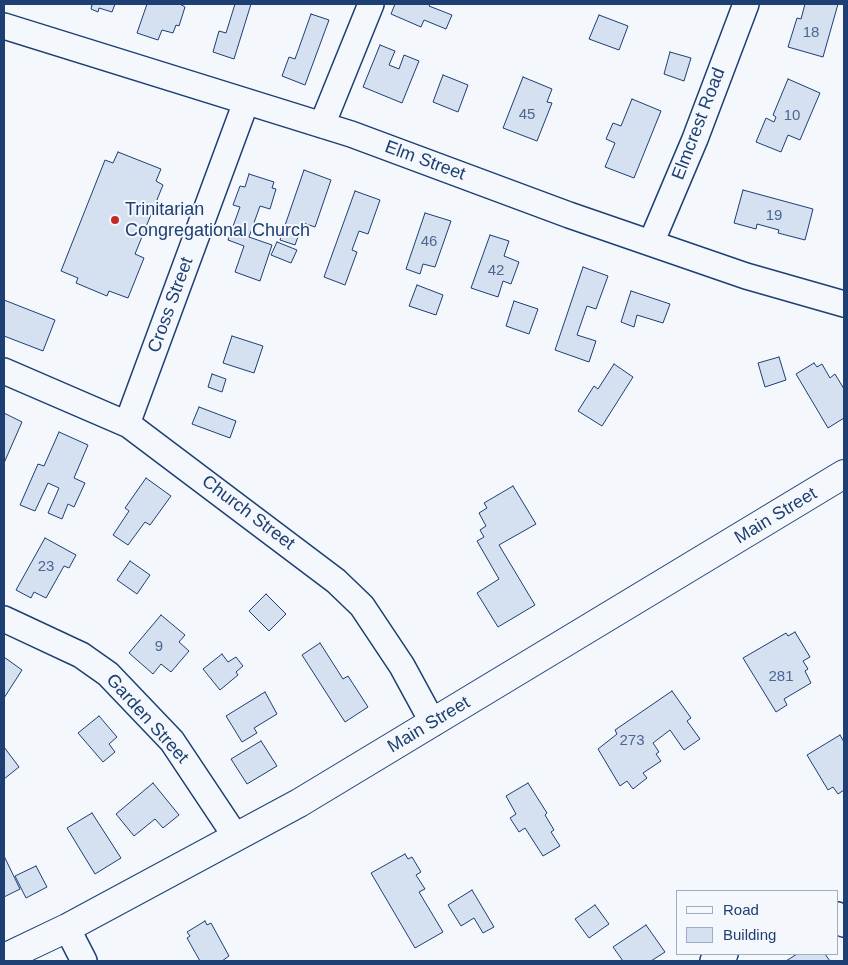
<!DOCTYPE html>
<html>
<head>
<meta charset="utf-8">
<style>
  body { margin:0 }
  #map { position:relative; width:848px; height:965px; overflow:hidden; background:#f4f7fb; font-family:Helvetica,sans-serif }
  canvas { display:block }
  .frame { position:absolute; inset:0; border:5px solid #1d3f73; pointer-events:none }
  .legend { position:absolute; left:676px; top:890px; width:162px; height:65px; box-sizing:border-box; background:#f4f7fb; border:1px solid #9eadc5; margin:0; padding:6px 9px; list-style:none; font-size:15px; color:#1d3f73 }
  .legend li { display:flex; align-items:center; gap:10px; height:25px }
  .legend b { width:25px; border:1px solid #9eadc5 }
</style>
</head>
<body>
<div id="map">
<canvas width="848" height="965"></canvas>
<div class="frame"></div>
<ul class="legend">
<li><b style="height:6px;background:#f4f7fb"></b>Road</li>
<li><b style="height:14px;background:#d5e0f0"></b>Building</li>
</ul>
</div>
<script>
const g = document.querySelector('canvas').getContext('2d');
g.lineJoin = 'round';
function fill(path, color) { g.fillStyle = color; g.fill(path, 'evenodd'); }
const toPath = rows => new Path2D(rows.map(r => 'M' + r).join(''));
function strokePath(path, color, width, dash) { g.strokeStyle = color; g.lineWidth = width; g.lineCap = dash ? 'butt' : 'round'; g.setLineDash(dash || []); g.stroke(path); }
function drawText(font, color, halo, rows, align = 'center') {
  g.font = font + ' Helvetica,sans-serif'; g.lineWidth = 4; g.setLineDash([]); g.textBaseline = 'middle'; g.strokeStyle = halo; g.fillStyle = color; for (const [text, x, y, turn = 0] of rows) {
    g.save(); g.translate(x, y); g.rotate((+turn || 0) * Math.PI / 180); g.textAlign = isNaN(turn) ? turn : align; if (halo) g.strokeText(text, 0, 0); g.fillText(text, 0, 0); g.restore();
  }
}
const building = toPath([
  [88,4,115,4,112,12,99,8,98,12,91,9,92,5,88,4],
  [147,4,180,4,185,7,179,26,176,25,173,33,162,30,158,40,137,33,147,4],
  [235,4,251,4,234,59,213,52,219,31,226,33,235,4],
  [395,4,430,4,429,6,452,15,446,29,424,20,421,27,391,14,395,4],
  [805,4,838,4,823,57,788,47,797,18,801,19,805,4],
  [311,14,329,20,305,85,282,76,289,57,295,59,311,14],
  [599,15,628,26,619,50,589,39,599,15],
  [380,45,395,51,389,65,399,69,404,55,419,61,402,103,363,87,380,45],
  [670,52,691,58,684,81,664,74,670,52],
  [443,75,468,85,458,112,433,102,443,75],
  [523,77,552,89,547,102,552,103,537,141,503,128,523,77],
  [788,79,820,93,800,140,788,135,781,152,756,142,766,118,774,122,776,117,773,115,788,79],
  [632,99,661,111,634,178,605,167,615,143,606,139,613,123,621,126,632,99],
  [118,152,161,169,156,181,163,185,135,254,144,258,128,298,109,291,107,296,76,283,78,278,61,271,105,160,113,163,118,152],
  [304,170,331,180,315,227,303,223,295,245,280,240,304,170],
  [249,174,274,182,272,188,276,189,270,209,260,206,249,237,272,245,260,281,235,272,244,246,228,240,240,207,233,205,240,186,245,187,249,174],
  [743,190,813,209,805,240,778,233,779,230,757,224,756,229,734,223,743,190],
  [355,191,380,200,368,234,359,231,352,250,357,252,345,285,324,277,355,191],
  [425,213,451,221,435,267,423,264,420,274,406,269,425,213],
  [490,235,509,241,504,256,519,262,511,284,503,281,498,297,471,288,490,235],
  [277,242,297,250,291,263,271,255,277,242],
  [583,267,608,276,596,309,587,306,577,335,596,341,589,362,555,350,583,267],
  [417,285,443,295,436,315,409,306,417,285],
  [631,291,670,304,663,323,637,315,634,327,621,322,631,291],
  [4,300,55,320,43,351,4,336,4,300],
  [514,301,538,309,529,334,506,326,514,301],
  [232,336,263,346,254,373,223,363,232,336],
  [779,357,786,380,765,387,758,363,779,357],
  [814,363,817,367,822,364,830,378,835,374,844,389,844,418,828,428,796,374,814,363],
  [614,364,633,377,602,426,578,411,594,386,598,389,614,364],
  [212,374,226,379,222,392,208,387,212,374],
  [199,407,236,421,230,438,192,424,199,407],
  [4,413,22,422,4,463,4,413],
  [59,432,88,445,74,478,85,483,74,507,68,504,62,519,48,513,59,488,48,483,35,511,20,505,38,464,44,466,59,432],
  [146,478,171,496,150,525,145,522,128,545,113,535,129,511,125,508,146,478],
  [513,486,536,524,499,545,535,605,498,627,477,593,499,579,477,541,484,537,480,530,486,526,479,513,487,508,484,503,513,486],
  [45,538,76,555,69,568,64,566,46,598,34,592,31,598,16,590,45,538],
  [130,561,150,575,137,594,117,580,130,561],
  [266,594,286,614,269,631,249,611,266,594],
  [161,615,185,635,179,642,189,651,171,672,161,664,153,674,129,653,161,615],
  [795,632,810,657,803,661,808,669,805,671,811,683,784,699,787,705,776,712,743,658,786,633,788,636,795,632],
  [320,643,343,679,348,676,368,707,345,722,302,655,320,643],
  [222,654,228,662,236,657,243,666,236,672,238,675,220,690,203,669,222,654],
  [4,657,22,670,4,698,4,657],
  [672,691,691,718,687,721,700,739,684,750,670,730,653,743,659,752,656,754,661,761,643,773,647,778,633,789,627,781,620,786,598,749,617,734,615,730,672,691],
  [265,692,277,714,254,728,257,733,242,742,226,716,265,692],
  [99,716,117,737,109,744,115,752,103,762,78,733,99,716],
  [840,735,844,742,844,790,838,794,833,787,828,790,807,755,840,735],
  [261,741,277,766,247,784,231,759,261,741],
  [4,747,19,767,4,779,4,747],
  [153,783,179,815,163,828,155,819,134,836,116,814,153,783],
  [528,783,547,813,545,815,554,830,551,832,560,846,543,856,525,828,519,832,510,818,516,814,506,796,528,783],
  [92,813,121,858,95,874,67,828,92,813],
  [405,854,408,859,412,857,421,872,416,875,425,889,419,892,443,932,415,948,371,873,405,854],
  [4,856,20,889,4,897,4,856],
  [36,866,47,887,26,898,15,876,36,866],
  [472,890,494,927,483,933,474,918,461,926,448,905,472,890],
  [595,905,609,924,589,938,575,919,595,905],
  [205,921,207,925,211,923,229,956,222,961,200,961,187,938,190,936,187,932,205,921],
  [646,925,665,952,651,961,623,961,613,947,646,925],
  [797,954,825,954,830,961,786,961,797,954]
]);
fill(building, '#d5e0f0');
strokePath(building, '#1d3f73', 1);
const minor = toPath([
  [4,26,351,134,569,215,746,276,844,304],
  [322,125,371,4],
  [651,243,695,139,746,4],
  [4,371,129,425,336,581,362,606,402,666,433,723],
  [127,424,246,102],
  [4,619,81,655,108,674,172,741,236,837],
  [837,915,844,924],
  [67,928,84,961],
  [713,961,725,954]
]);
const major = toPath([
  [4,958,67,928,299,803,844,474]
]);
strokePath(minor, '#1d3f73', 28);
strokePath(major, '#1d3f73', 30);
strokePath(minor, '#f4f7fb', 25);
strokePath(major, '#f4f7fb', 28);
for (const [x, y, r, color] of [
  [115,220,5,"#c62828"]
]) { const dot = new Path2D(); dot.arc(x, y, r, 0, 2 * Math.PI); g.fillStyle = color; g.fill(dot); strokePath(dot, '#f4f7fb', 2); }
drawText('15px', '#4b6792', null, [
  ["18",811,33],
  ["45",527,115],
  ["10",792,116],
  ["19",774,216],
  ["46",429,242],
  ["42",496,271],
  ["23",46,567],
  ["9",159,647],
  ["281",781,677],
  ["273",632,741]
]);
drawText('18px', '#1d3f73', '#f4f7fb', [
  ["Elmcrest Road",699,124,-69],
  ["Elm Street",425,161,20],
  ["Cross Street",171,305,-70],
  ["Church Street",248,513,37],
  ["Main Street",776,516,-31],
  ["Garden Street",147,719,48],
  ["Main Street",429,725,-31]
]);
drawText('18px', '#1d3f73', '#f4f7fb', [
  ["Trinitarian",125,210],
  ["Congregational Church",125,231]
], 'left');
</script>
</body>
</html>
